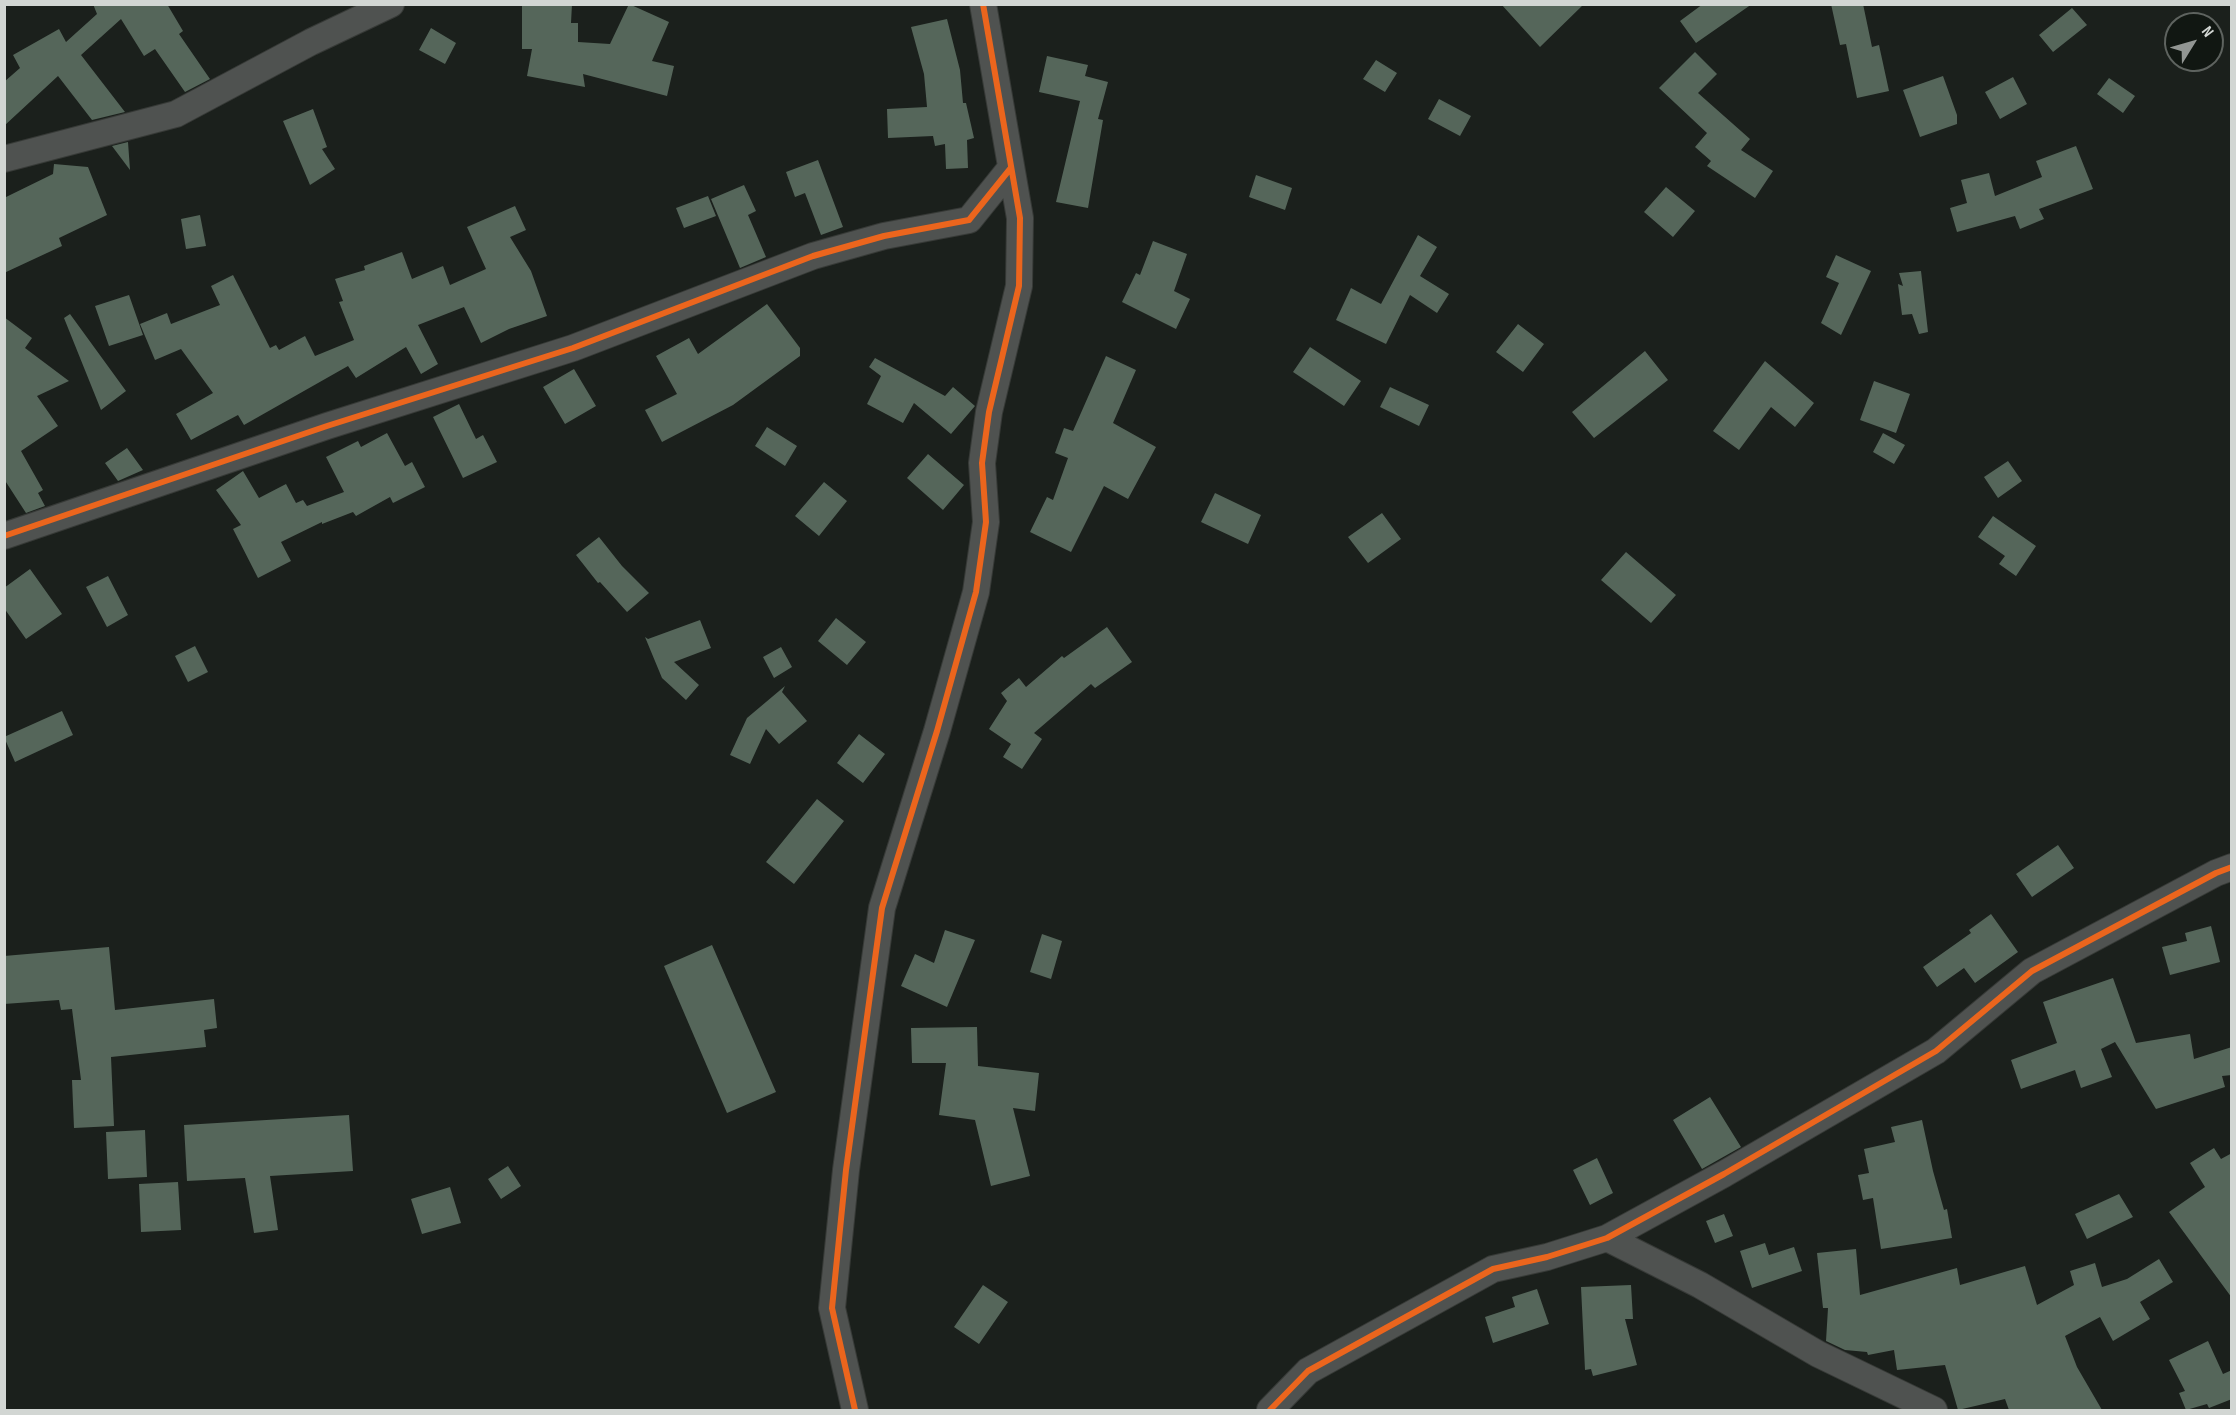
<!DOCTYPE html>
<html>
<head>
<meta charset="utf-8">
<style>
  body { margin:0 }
  #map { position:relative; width:2236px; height:1415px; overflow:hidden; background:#1b201c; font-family:"Sofia Sans Condensed",sans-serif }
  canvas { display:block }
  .frame { position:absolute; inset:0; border:6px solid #d2d6d3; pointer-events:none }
  .north { position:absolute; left:2164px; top:12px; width:60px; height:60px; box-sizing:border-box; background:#111712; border:2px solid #5e635f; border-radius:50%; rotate:53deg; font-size:16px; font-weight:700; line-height:24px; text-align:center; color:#d2d6d3 }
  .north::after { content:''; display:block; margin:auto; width:21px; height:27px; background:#929693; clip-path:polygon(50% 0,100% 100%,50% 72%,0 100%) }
</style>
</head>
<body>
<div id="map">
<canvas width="2236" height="1415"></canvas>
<div class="frame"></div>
<div class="north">N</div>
</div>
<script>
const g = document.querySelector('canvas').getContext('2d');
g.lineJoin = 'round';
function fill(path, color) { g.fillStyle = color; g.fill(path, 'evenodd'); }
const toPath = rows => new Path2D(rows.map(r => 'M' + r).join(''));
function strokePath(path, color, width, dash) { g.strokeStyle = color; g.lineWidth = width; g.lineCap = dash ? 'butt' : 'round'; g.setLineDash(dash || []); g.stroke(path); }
fill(toPath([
  [93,4,167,4,183,31,179,34,210,79,185,92,155,49,144,56,121,19,81,55,125,112,92,120,58,76,4,126,4,82,20,68,13,55,59,29,66,42,97,14],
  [522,4,572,4,571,23,578,23,578,42,610,44,629,4,669,22,652,61,674,66,667,96,583,74,585,87,527,76,532,49,522,49],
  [1501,4,1584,4,1540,47],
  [1703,4,1752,4,1696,43,1680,21],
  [1831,4,1863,4,1872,47,1879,45,1889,91,1857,98,1846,44,1840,45],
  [2072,8,2087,25,2053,52,2039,35],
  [947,19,960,70,963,103,966,103,974,138,967,140,968,168,946,169,945,144,935,146,933,136,888,138,887,109,927,107,924,74,911,27],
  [431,28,456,43,445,64,419,50],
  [1695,52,1717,74,1698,93,1750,139,1741,150,1773,171,1755,198,1707,166,1711,161,1695,147,1707,133,1659,88],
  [1047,56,1088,65,1085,76,1108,82,1098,119,1103,120,1088,208,1056,202,1080,101,1039,92],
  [1376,60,1397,73,1385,92,1363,79],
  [1943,76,1957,115,1957,124,1920,137,1903,90],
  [2013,77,2027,104,2000,119,1985,92],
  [2109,78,2135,96,2123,113,2097,94],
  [1439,99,1471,116,1460,136,1428,119],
  [313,109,327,147,322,149,335,169,310,185,283,121],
  [128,142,130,170,112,146],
  [2076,146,2093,189,2039,209,2044,219,2020,229,2015,216,1957,232,1950,208,1967,203,1961,180,1989,173,1995,196,2042,177,2036,161],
  [818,160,843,227,821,235,805,193,795,197,786,172],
  [54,164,88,167,107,215,59,238,62,246,4,273,4,198,53,174],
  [1256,175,1292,188,1285,210,1249,197],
  [744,185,756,211,748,215,766,257,740,268,711,199],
  [1666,187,1695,211,1673,237,1644,212],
  [708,196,716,216,684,228,676,208],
  [515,206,526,230,510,237,531,271,547,316,509,329,481,343,464,307,418,325,438,364,421,374,406,347,356,378,348,366,244,425,238,415,191,440,176,414,213,393,181,349,155,360,140,324,167,313,171,324,220,305,211,286,233,275,270,348,276,345,279,350,305,336,315,356,354,340,339,302,343,301,335,279,365,270,364,266,402,252,412,279,443,266,450,285,486,269,467,227],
  [200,215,206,246,186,249,181,219],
  [1418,235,1437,247,1420,276,1449,294,1437,313,1410,295,1386,344,1336,320,1351,288,1381,304],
  [1153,241,1187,254,1174,291,1190,299,1176,329,1122,302,1136,273,1140,275],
  [1836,255,1871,271,1841,335,1821,323,1839,283,1826,277],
  [1921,271,1928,332,1919,334,1912,314,1902,315,1898,284,1903,286,1899,273],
  [129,295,143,335,109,346,95,306],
  [767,304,800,348,800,356,733,405,662,442,645,410,677,394,656,356,689,338,698,354],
  [70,314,126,391,101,410,64,318],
  [4,317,32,338,25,348,69,381,37,396,58,426,21,451,43,490,38,493,45,506,26,513,4,479],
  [1518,324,1544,344,1523,372,1496,352],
  [1310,347,1361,381,1344,406,1293,372],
  [1645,351,1668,380,1594,438,1572,412],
  [1106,356,1136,370,1113,423,1156,447,1128,499,1104,486,1071,552,1030,532,1047,497,1053,500,1068,458,1055,453,1064,428,1073,431],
  [875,358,945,396,953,387,975,406,951,434,914,403,903,423,867,404,881,376,869,367],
  [1765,361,1814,403,1795,427,1771,407,1739,450,1713,431],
  [574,369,596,406,565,424,543,387],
  [1874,381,1910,394,1896,433,1860,420],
  [1390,387,1429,405,1419,426,1380,407],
  [459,404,476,439,483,435,497,462,463,478,433,417],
  [767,427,797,446,785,466,755,446],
  [387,433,405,466,412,462,425,487,393,503,390,497,356,516,353,512,322,524,322,522,281,542,291,561,258,578,233,529,241,525,216,490,243,471,259,498,286,484,296,503,303,500,307,506,344,492,326,457,358,441,361,447],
  [1883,433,1905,445,1894,464,1873,452],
  [127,448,143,470,118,481,105,463],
  [928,454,964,485,943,510,907,478],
  [2008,461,2022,481,1998,498,1984,477],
  [824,482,847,501,819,536,795,516],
  [1215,493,1261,515,1248,544,1201,522],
  [1382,513,1401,539,1368,563,1348,537],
  [1993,516,2036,546,2016,576,1999,564,2005,556,1978,537],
  [599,537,622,566,649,593,627,612,600,582,598,583,576,555],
  [1626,552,1676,595,1651,623,1601,580],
  [30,569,62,614,26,639,4,608,4,588],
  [108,576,128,615,107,627,86,587],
  [836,618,866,642,847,665,818,641],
  [700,620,711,648,674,662,699,685,686,700,662,678,645,637,648,639],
  [1107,627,1132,662,1095,688,1091,684,1034,733,1042,739,1022,769,1003,757,1011,744,989,729,1007,701,1001,693,1019,678,1026,687,1062,656,1064,658],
  [195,646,208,672,188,682,175,656],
  [781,647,792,667,774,678,763,657],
  [785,686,782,692,807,721,779,744,766,729,750,764,730,755,747,718],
  [62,711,73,735,15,762,4,737],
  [859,734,885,754,863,783,837,763],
  [817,799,844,821,794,884,766,862],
  [2058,845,2074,868,2032,897,2016,874],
  [1991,914,2018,952,1975,983,1964,968,1937,987,1923,967,1971,933,1969,930],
  [2211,926,2220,962,2170,975,2162,947,2187,941,2185,933],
  [945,930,975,940,947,1007,901,986,915,954,934,963],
  [1042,934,1062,941,1051,979,1030,972],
  [712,945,776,1092,727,1113,664,966],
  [109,947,115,1010,214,999,217,1028,204,1030,206,1047,111,1057,114,1126,74,1128,72,1080,81,1080,72,1009,61,1010,59,1000,4,1004,4,956],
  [2113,978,2136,1043,2190,1034,2194,1059,2232,1047,2232,1075,2222,1076,2225,1087,2156,1109,2115,1042,2101,1049,2112,1077,2081,1088,2075,1070,2021,1089,2011,1060,2057,1043,2043,1002],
  [977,1027,978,1066,1039,1073,1035,1111,1013,1108,1030,1176,991,1186,975,1120,939,1115,946,1063,912,1063,911,1028],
  [1710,1097,1741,1147,1702,1169,1673,1120],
  [349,1115,353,1171,270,1176,278,1230,254,1233,245,1178,187,1181,184,1125],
  [1922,1120,1933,1171,1944,1210,1947,1209,1952,1238,1881,1249,1873,1198,1863,1200,1858,1175,1869,1173,1864,1149,1895,1142,1891,1127],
  [145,1130,147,1177,108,1179,106,1132],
  [2214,1148,2221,1159,2232,1153,2232,1298,2169,1212,2205,1187,2190,1163],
  [1597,1158,1613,1193,1590,1205,1573,1170],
  [508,1166,521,1186,501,1199,488,1179],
  [178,1182,181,1230,141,1232,139,1184],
  [450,1187,461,1223,422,1234,411,1199],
  [2119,1194,2133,1217,2087,1239,2075,1214],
  [1724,1214,1733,1236,1715,1243,1706,1221],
  [1765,1243,1769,1255,1794,1247,1802,1271,1752,1288,1740,1251],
  [1856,1249,1860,1295,1957,1268,1960,1285,2025,1266,2037,1305,2074,1285,2070,1271,2095,1263,2102,1287,2127,1279,2159,1259,2173,1282,2140,1302,2150,1319,2113,1341,2100,1317,2065,1336,2077,1367,2102,1410,2009,1410,2005,1399,1958,1410,1945,1365,1897,1370,1894,1350,1868,1355,1867,1352,1845,1350,1826,1341,1828,1308,1823,1308,1817,1253],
  [983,1285,1008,1302,979,1344,954,1327],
  [1631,1285,1633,1319,1625,1319,1637,1365,1593,1376,1591,1369,1585,1370,1581,1287],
  [1537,1289,1549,1324,1493,1343,1485,1317,1515,1307,1512,1297],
  [2208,1341,2223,1374,2232,1370,2232,1399,2209,1408,2207,1404,2186,1410,2179,1393,2185,1391,2169,1360]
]), '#55665a');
const minor = toPath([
  [4,159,176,114,311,42,391,4],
  [4,536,327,426,573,348,813,256,884,236,969,220,1010,169],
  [1607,1238,1700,1285,1818,1354,1934,1410],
  [855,1410,832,1308,846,1170,882,908,937,731,976,592,986,522,982,463,989,412,1019,286,1020,218,983,4],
  [1270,1410,1308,1371,1493,1269,1547,1257,1607,1238,1724,1174,1936,1051,2032,971,2216,873,2232,867]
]);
strokePath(minor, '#373a37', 28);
strokePath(minor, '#4f5250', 26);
strokePath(toPath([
  [4,536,327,426,573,348,813,256,884,236,969,220,1010,169],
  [855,1410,832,1308,846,1170,882,908,937,731,976,592,986,522,982,463,989,412,1019,286,1020,218,983,4],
  [1270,1410,1308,1371,1493,1269,1547,1257,1607,1238,1724,1174,1936,1051,2032,971,2216,873,2232,867]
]), '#eb651d', 6);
</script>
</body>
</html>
